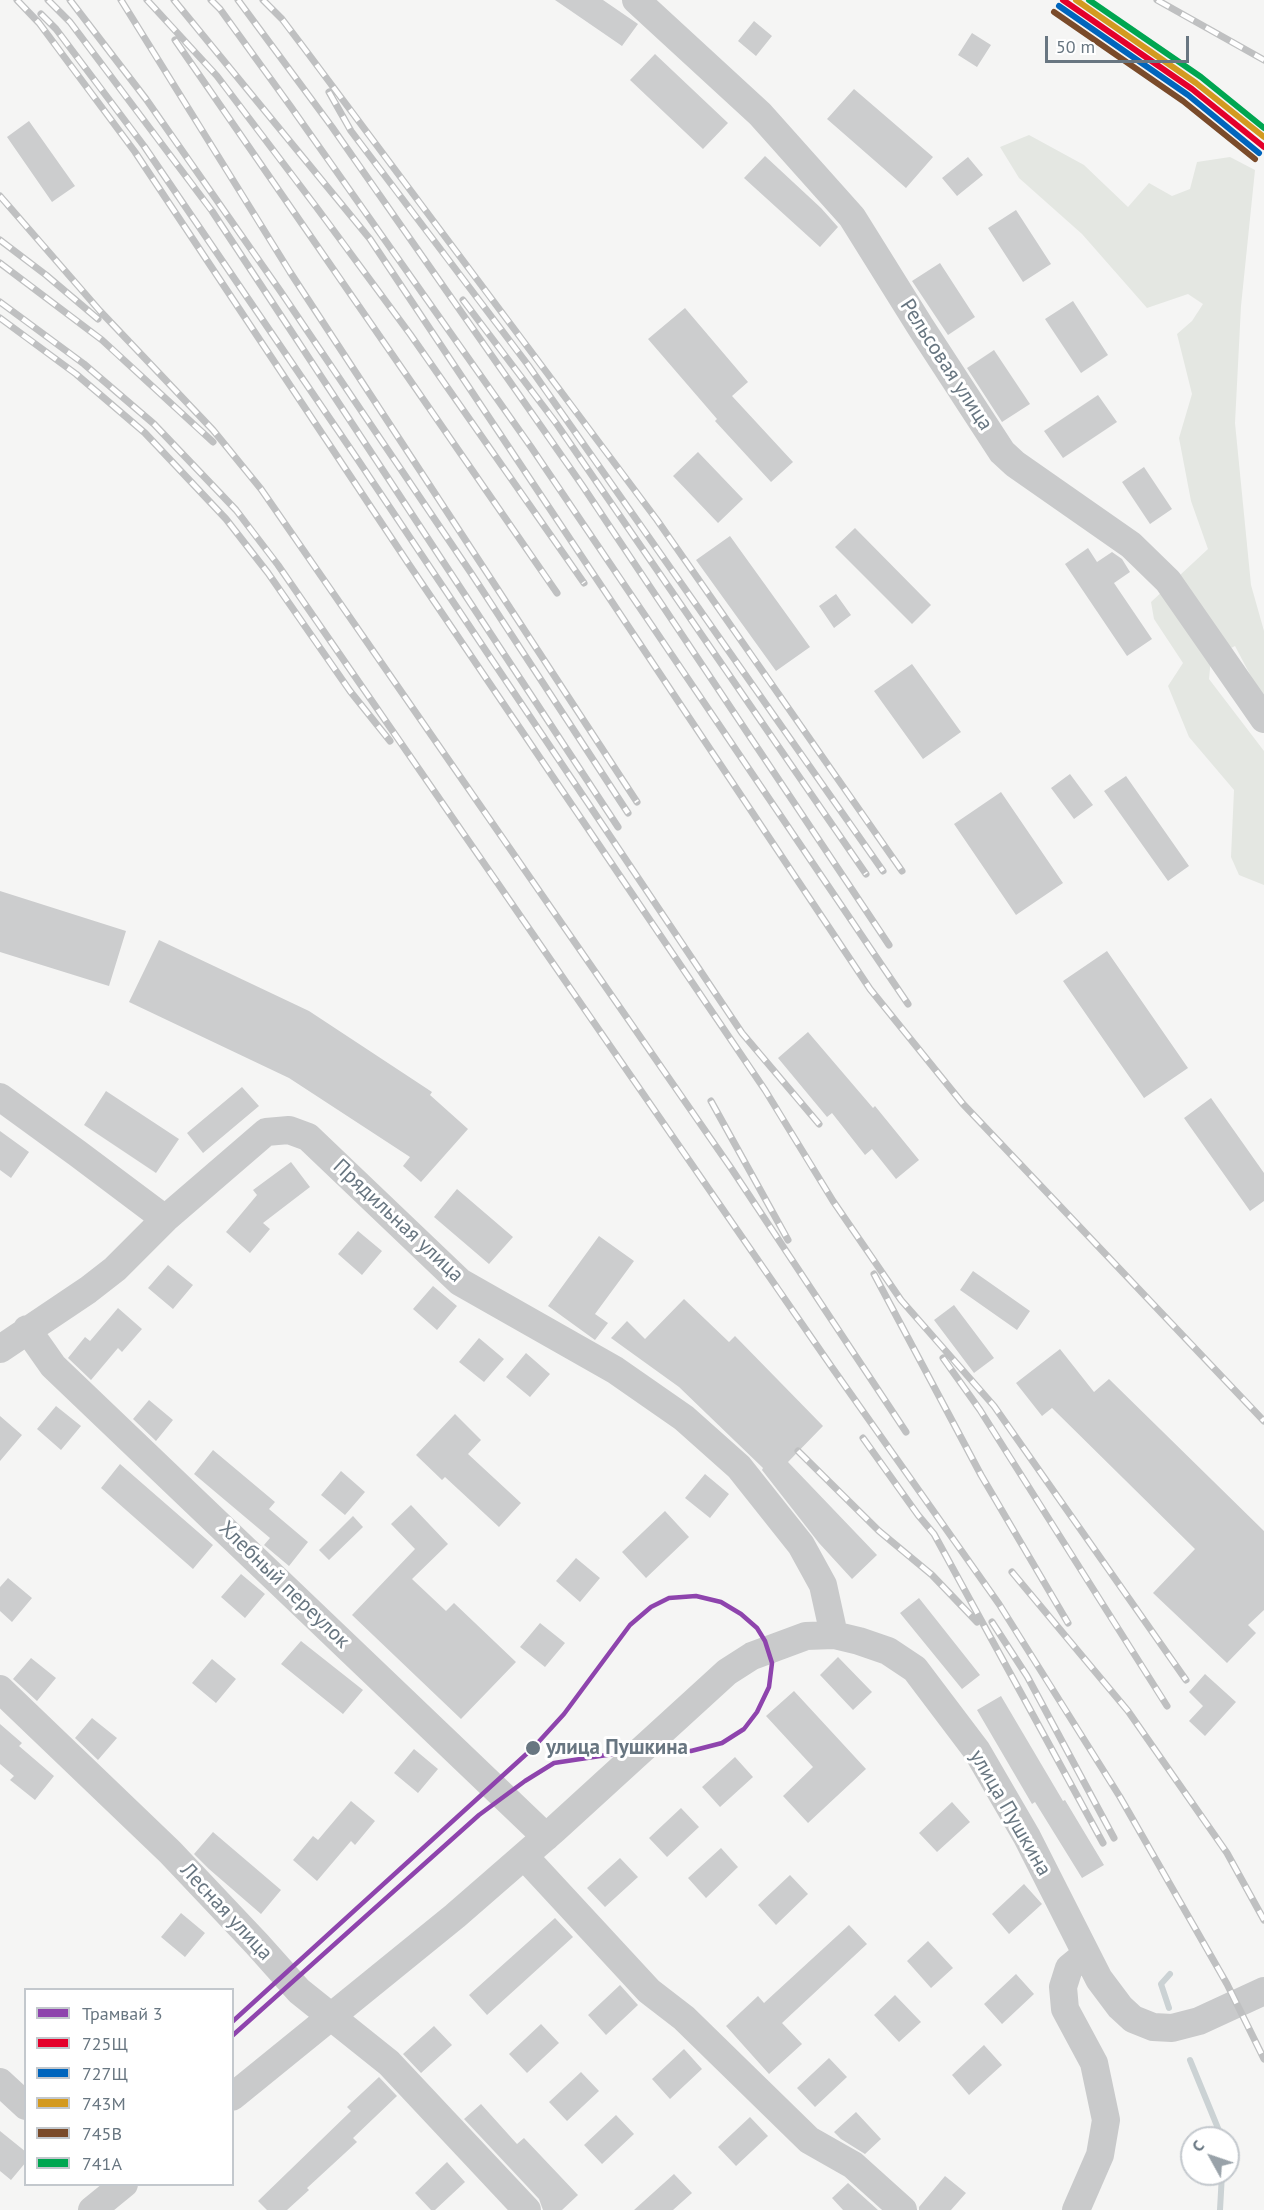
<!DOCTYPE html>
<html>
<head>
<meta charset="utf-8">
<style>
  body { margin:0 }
  #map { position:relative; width:1264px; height:2210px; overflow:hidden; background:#f5f5f4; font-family:"PT Sans",sans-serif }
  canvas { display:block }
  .legend { position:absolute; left:24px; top:1988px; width:210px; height:198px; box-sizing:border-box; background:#fff; border:2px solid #c3c8cd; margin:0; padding:8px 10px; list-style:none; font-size:18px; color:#687681 }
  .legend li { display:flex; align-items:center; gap:12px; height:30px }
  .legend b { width:30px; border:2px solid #c3c8cd }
  .north { position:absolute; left:1180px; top:2126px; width:60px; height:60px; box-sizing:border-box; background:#fff; border:2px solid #c3c8cd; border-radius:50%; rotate:310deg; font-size:16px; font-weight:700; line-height:24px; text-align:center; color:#687681 }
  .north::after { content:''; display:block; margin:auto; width:21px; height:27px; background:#99a2a9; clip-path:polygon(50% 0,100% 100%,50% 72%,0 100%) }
  .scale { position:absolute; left:1045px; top:36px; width:144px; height:27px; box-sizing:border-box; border:3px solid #687681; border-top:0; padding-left:8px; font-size:18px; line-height:21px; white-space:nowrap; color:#687681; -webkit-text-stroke:4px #fff; paint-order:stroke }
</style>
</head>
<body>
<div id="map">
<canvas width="1264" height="2210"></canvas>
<ul class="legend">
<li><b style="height:8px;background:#8e44ad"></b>Трамвай 3</li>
<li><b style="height:8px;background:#e4002b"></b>725Щ</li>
<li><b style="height:8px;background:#0065bd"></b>727Щ</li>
<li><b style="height:8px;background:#d39a20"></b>743М</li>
<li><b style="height:8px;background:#7a4b2a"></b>745В</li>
<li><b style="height:8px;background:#00a651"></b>741А</li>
</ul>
<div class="north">С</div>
<div class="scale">50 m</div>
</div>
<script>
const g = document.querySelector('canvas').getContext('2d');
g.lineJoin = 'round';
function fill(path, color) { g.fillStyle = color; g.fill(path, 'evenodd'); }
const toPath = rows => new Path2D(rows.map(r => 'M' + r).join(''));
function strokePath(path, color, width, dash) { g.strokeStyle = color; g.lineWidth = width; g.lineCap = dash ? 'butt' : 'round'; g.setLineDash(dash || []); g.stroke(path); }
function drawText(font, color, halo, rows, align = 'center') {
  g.font = font + ' "PT Sans",sans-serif'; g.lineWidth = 6; g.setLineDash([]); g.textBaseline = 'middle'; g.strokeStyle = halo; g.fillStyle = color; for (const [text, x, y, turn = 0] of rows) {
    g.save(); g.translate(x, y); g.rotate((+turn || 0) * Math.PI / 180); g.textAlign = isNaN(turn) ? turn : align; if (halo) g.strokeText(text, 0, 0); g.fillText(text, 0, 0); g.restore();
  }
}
fill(toPath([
  [1029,135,1084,165,1128,207,1149,183,1172,196,1190,189,1197,162,1230,157,1255,170,1241,306,1235,423,1251,585,1264,631,1264,701,1235,646,1211,658,1209,679,1264,751,1264,885,1239,875,1231,857,1234,790,1189,737,1168,686,1183,663,1154,619,1151,602,1208,549,1191,501,1179,438,1192,394,1177,334,1192,321,1203,304,1188,294,1147,308,1082,234,1019,178,1000,147]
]), '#e4e7e2');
strokePath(toPath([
  [1169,2008,1161,1984,1170,1974],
  [1190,2060,1222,2138],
  [1220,2210,1222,2174]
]), '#cbd2d4', 6);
fill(toPath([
  [555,0,603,0,638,24,622,46],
  [754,21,772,36,756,56,738,41],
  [972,33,991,45,977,67,958,55],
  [655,54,728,123,703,149,630,80],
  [854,89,933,157,906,188,827,119],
  [29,121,75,186,52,202,7,137],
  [765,156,821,208,838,227,820,247,744,178],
  [968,157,983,175,957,196,942,178],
  [1016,210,1051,264,1023,282,988,228],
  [940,263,975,317,948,335,912,281],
  [1073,301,1108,355,1081,373,1045,319],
  [685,308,748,382,732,396,793,462,771,482,715,421,717,419,648,339],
  [994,350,1030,404,1002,422,967,368],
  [1098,395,1117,422,1063,458,1044,431],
  [698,452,743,499,718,523,673,476],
  [1144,467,1172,509,1150,524,1122,482],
  [855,528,931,605,912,624,835,547],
  [730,536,810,647,776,671,696,560],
  [1088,548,1097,562,1112,552,1122,559,1130,572,1114,583,1152,639,1127,656,1065,564],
  [836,594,851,615,834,628,819,606],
  [912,664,961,732,923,759,874,691],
  [1070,774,1093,805,1074,819,1051,788],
  [1126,776,1189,866,1168,881,1104,791],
  [1001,792,1063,883,1016,915,954,824],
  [0,891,126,931,109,986,0,952],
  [159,940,309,1011,432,1092,430,1095,468,1129,421,1182,403,1166,410,1157,289,1078,129,1002],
  [1107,951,1188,1068,1144,1098,1063,981],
  [808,1032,873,1108,875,1106,919,1160,896,1179,872,1149,865,1155,832,1113,827,1117,778,1058],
  [242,1087,259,1106,203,1153,187,1133],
  [106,1091,179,1139,156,1173,84,1125],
  [1211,1098,1264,1173,1264,1201,1250,1211,1184,1118],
  [0,1131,29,1152,11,1178,0,1170],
  [291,1162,310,1187,263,1223,270,1229,250,1253,226,1232,257,1195,253,1190],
  [457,1189,513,1237,489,1264,434,1217],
  [358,1231,382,1251,362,1275,338,1254],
  [599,1236,634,1261,595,1314,608,1323,595,1340,548,1306],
  [168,1265,193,1285,173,1309,148,1288],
  [973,1271,1030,1311,1017,1330,960,1290],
  [433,1286,457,1306,437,1330,413,1309],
  [684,1299,729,1342,735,1336,823,1426,788,1462,877,1555,852,1579,819,1543,762,1470,763,1468,679,1387,611,1338,627,1321,645,1339],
  [954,1305,994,1358,974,1373,934,1320],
  [118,1308,142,1329,122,1352,118,1348,91,1380,68,1358,85,1337,90,1341],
  [479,1338,504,1359,484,1382,459,1362],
  [1060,1349,1094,1392,1109,1379,1264,1531,1264,1610,1248,1625,1256,1633,1227,1663,1153,1593,1195,1549,1052,1408,1042,1416,1016,1383],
  [526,1353,550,1374,530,1397,506,1377],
  [149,1400,173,1420,156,1441,133,1419],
  [56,1406,81,1426,61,1450,37,1429],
  [455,1414,481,1440,468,1454,521,1503,499,1527,445,1477,442,1480,416,1455],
  [0,1416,22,1435,0,1461],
  [213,1450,275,1502,269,1509,308,1542,289,1566,264,1545,270,1538,194,1474],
  [120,1464,213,1545,193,1569,101,1488],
  [341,1471,365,1492,345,1515,321,1495],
  [705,1474,729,1494,710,1518,685,1498],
  [411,1505,448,1544,412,1579,446,1611,454,1603,516,1662,461,1719,352,1615,415,1549,391,1524],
  [665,1511,689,1537,646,1578,622,1552],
  [353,1516,363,1527,329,1560,319,1550],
  [576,1558,600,1578,580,1602,556,1581],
  [241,1574,265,1594,245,1618,221,1597],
  [8,1578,32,1598,12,1622,0,1611,0,1587],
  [919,1598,980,1675,962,1689,900,1613],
  [540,1623,565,1643,545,1667,520,1647],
  [301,1641,363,1690,343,1714,281,1664],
  [838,1657,872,1692,853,1710,820,1675],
  [31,1658,56,1678,37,1701,13,1679],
  [212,1659,236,1679,216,1703,192,1683],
  [1205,1674,1236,1702,1205,1736,1189,1721,1203,1706,1189,1692],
  [794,1691,866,1769,808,1823,783,1796,813,1767,766,1716],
  [1001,1696,1063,1801,1065,1800,1104,1865,1082,1878,1035,1802,1032,1804,977,1710],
  [92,1718,117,1738,98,1760,75,1738],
  [0,1724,22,1743,19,1746,54,1776,35,1800,10,1780,14,1776,0,1764],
  [414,1749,438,1769,418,1793,394,1773],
  [735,1757,753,1777,720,1807,702,1787],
  [351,1801,375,1821,355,1845,351,1841,317,1881,293,1860,313,1836,318,1840],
  [952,1802,970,1822,937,1852,919,1833],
  [681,1808,699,1827,667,1857,649,1838],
  [213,1832,281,1890,261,1914,209,1869,194,1854],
  [721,1848,738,1867,706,1898,688,1878],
  [620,1858,638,1877,605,1907,587,1888],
  [790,1875,808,1894,776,1925,758,1905],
  [1024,1884,1042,1904,1009,1934,992,1914],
  [181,1913,205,1933,185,1957,161,1937],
  [555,1918,573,1937,487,2015,469,1995],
  [849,1925,867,1944,782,2023,802,2044,769,2074,726,2026,758,1996,764,2003],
  [928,1941,953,1968,931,1988,907,1961],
  [1016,1974,1034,1994,1002,2024,984,2004],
  [620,1985,638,2005,606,2035,588,2015],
  [895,1995,921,2022,899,2042,874,2015],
  [541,2024,559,2043,527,2073,509,2054],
  [434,2026,452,2045,421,2073,403,2054],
  [984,2045,1002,2065,969,2095,952,2075],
  [684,2049,702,2069,670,2099,652,2079],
  [829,2058,847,2077,815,2107,797,2088],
  [581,2072,599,2091,567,2121,549,2102],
  [379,2077,397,2096,353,2138,357,2142,307,2188,309,2190,287,2210,267,2210,258,2201,351,2111,347,2107],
  [481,2104,517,2144,524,2138,578,2195,562,2210,543,2210,539,2199,464,2119],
  [856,2112,881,2139,865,2154,841,2139,834,2132],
  [616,2115,634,2134,602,2164,584,2145],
  [750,2117,768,2136,736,2166,718,2147],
  [0,2131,26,2152,26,2162,11,2180,0,2171],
  [447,2162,465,2182,435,2210,431,2210,415,2193],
  [674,2174,692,2193,673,2210,634,2210],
  [945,2176,966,2193,951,2210,919,2210,919,2207],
  [848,2183,878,2210,843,2210,832,2198]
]), '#cccdce');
strokePath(toPath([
  [636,0,760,114,852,217,920,326,1002,452,1015,464,1131,545,1168,581,1264,719],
  [0,1097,77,1153,165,1219],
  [27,1329,53,1366,546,1837],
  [0,1349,88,1290,115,1269,165,1219,266,1132,289,1130,308,1137,460,1282,615,1370,684,1418,739,1467,801,1545,823,1585,834,1635],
  [0,1689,170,1852,257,1944,299,1991,389,2063,527,2210],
  [524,1856,649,1991,684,2018,809,2140,853,2165,903,2210],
  [0,2082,26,2106],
  [232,2097,455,1916,555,1829,727,1672,752,1656,806,1636,834,1635,859,1641,888,1651,915,1669,977,1751,1027,1837,1099,1979,1120,2007,1133,2019,1153,2027,1172,2028,1199,2021,1264,1991],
  [92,2210,124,2184],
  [1076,2210,1100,2155,1106,2120,1094,2063,1065,2009,1063,1987,1069,1968,1086,1954]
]), '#c9cacb', 28);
const rail = toPath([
  [17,0,39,23,135,152,408,563,765,1090,833,1201,901,1300,994,1406,1186,1680],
  [48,0,70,22,212,211,618,827],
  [70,0,146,99,281,292,471,573,628,813],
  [121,0,290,272,637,802],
  [147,0,217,76,317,208,410,334,584,583],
  [174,0,370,239,870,989,963,1104,1264,1421],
  [211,0,220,9,291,107,531,447,908,1004],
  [238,0,332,127,582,485,889,945],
  [263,0,282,19,304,48,657,520,902,871],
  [1157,0,1264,60],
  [41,14,56,29,144,146,356,457,742,1033,819,1124],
  [175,40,557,593],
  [329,92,351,131,528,365,883,871],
  [0,196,100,311,213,430,261,489,731,1168,906,1432],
  [0,240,46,275,98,319],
  [0,263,102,340,213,442],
  [463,300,556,423,866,874],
  [0,302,84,364,154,424,236,510,278,565,831,1366,999,1604,1120,1797,1227,1984,1264,2059],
  [0,318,76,374,145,433,226,519,268,573,350,691,390,741],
  [711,1101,788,1240],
  [874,1274,981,1475,1068,1623],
  [943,1358,980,1410,1167,1706],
  [863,1438,918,1515,934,1534,1103,1843],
  [798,1451,879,1531,932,1575,977,1622],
  [1012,1572,1128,1711,1227,1853,1264,1920],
  [992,1622,1027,1676,1114,1838]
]);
strokePath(rail, '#bfc0c1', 7);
strokePath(rail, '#fff', 4.5, [14]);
strokePath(toPath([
  [1063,0,1192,89,1264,147]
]), '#e4002b', 6);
strokePath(toPath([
  [1059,6,1188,95,1259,153]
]), '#0065bd', 6);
strokePath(toPath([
  [1076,0,1196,83,1264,137]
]), '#d39a20', 6);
strokePath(toPath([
  [1054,12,1183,101,1255,159]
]), '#7a4b2a', 6);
strokePath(toPath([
  [1089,0,1201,77,1264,128]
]), '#00a651', 6);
strokePath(toPath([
  [232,2022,533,1748,564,1714,630,1625,651,1607,669,1598,696,1596,721,1602,741,1614,757,1628,765,1641,772,1663,769,1687,757,1712,744,1729,722,1743,691,1751,666,1749,620,1753,554,1763,525,1781,479,1815,232,2036]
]), '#8e44ad', 4.5);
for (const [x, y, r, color] of [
  [533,1748,8,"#687681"]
]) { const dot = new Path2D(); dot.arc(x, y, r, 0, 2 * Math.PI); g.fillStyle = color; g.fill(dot); strokePath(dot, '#fff', 2); }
drawText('21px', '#687681', '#fff', [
  ["Рельсовая улица",946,365,57],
  ["Прядильная улица",398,1221,43],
  ["Хлебный переулок",284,1585,44],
  ["улица Пушкина",1010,1813,60],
  ["Лесная улица",226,1912,47]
]);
drawText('bold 21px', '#687681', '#fff', [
  ["улица Пушкина",546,1748]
], 'left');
</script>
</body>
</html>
